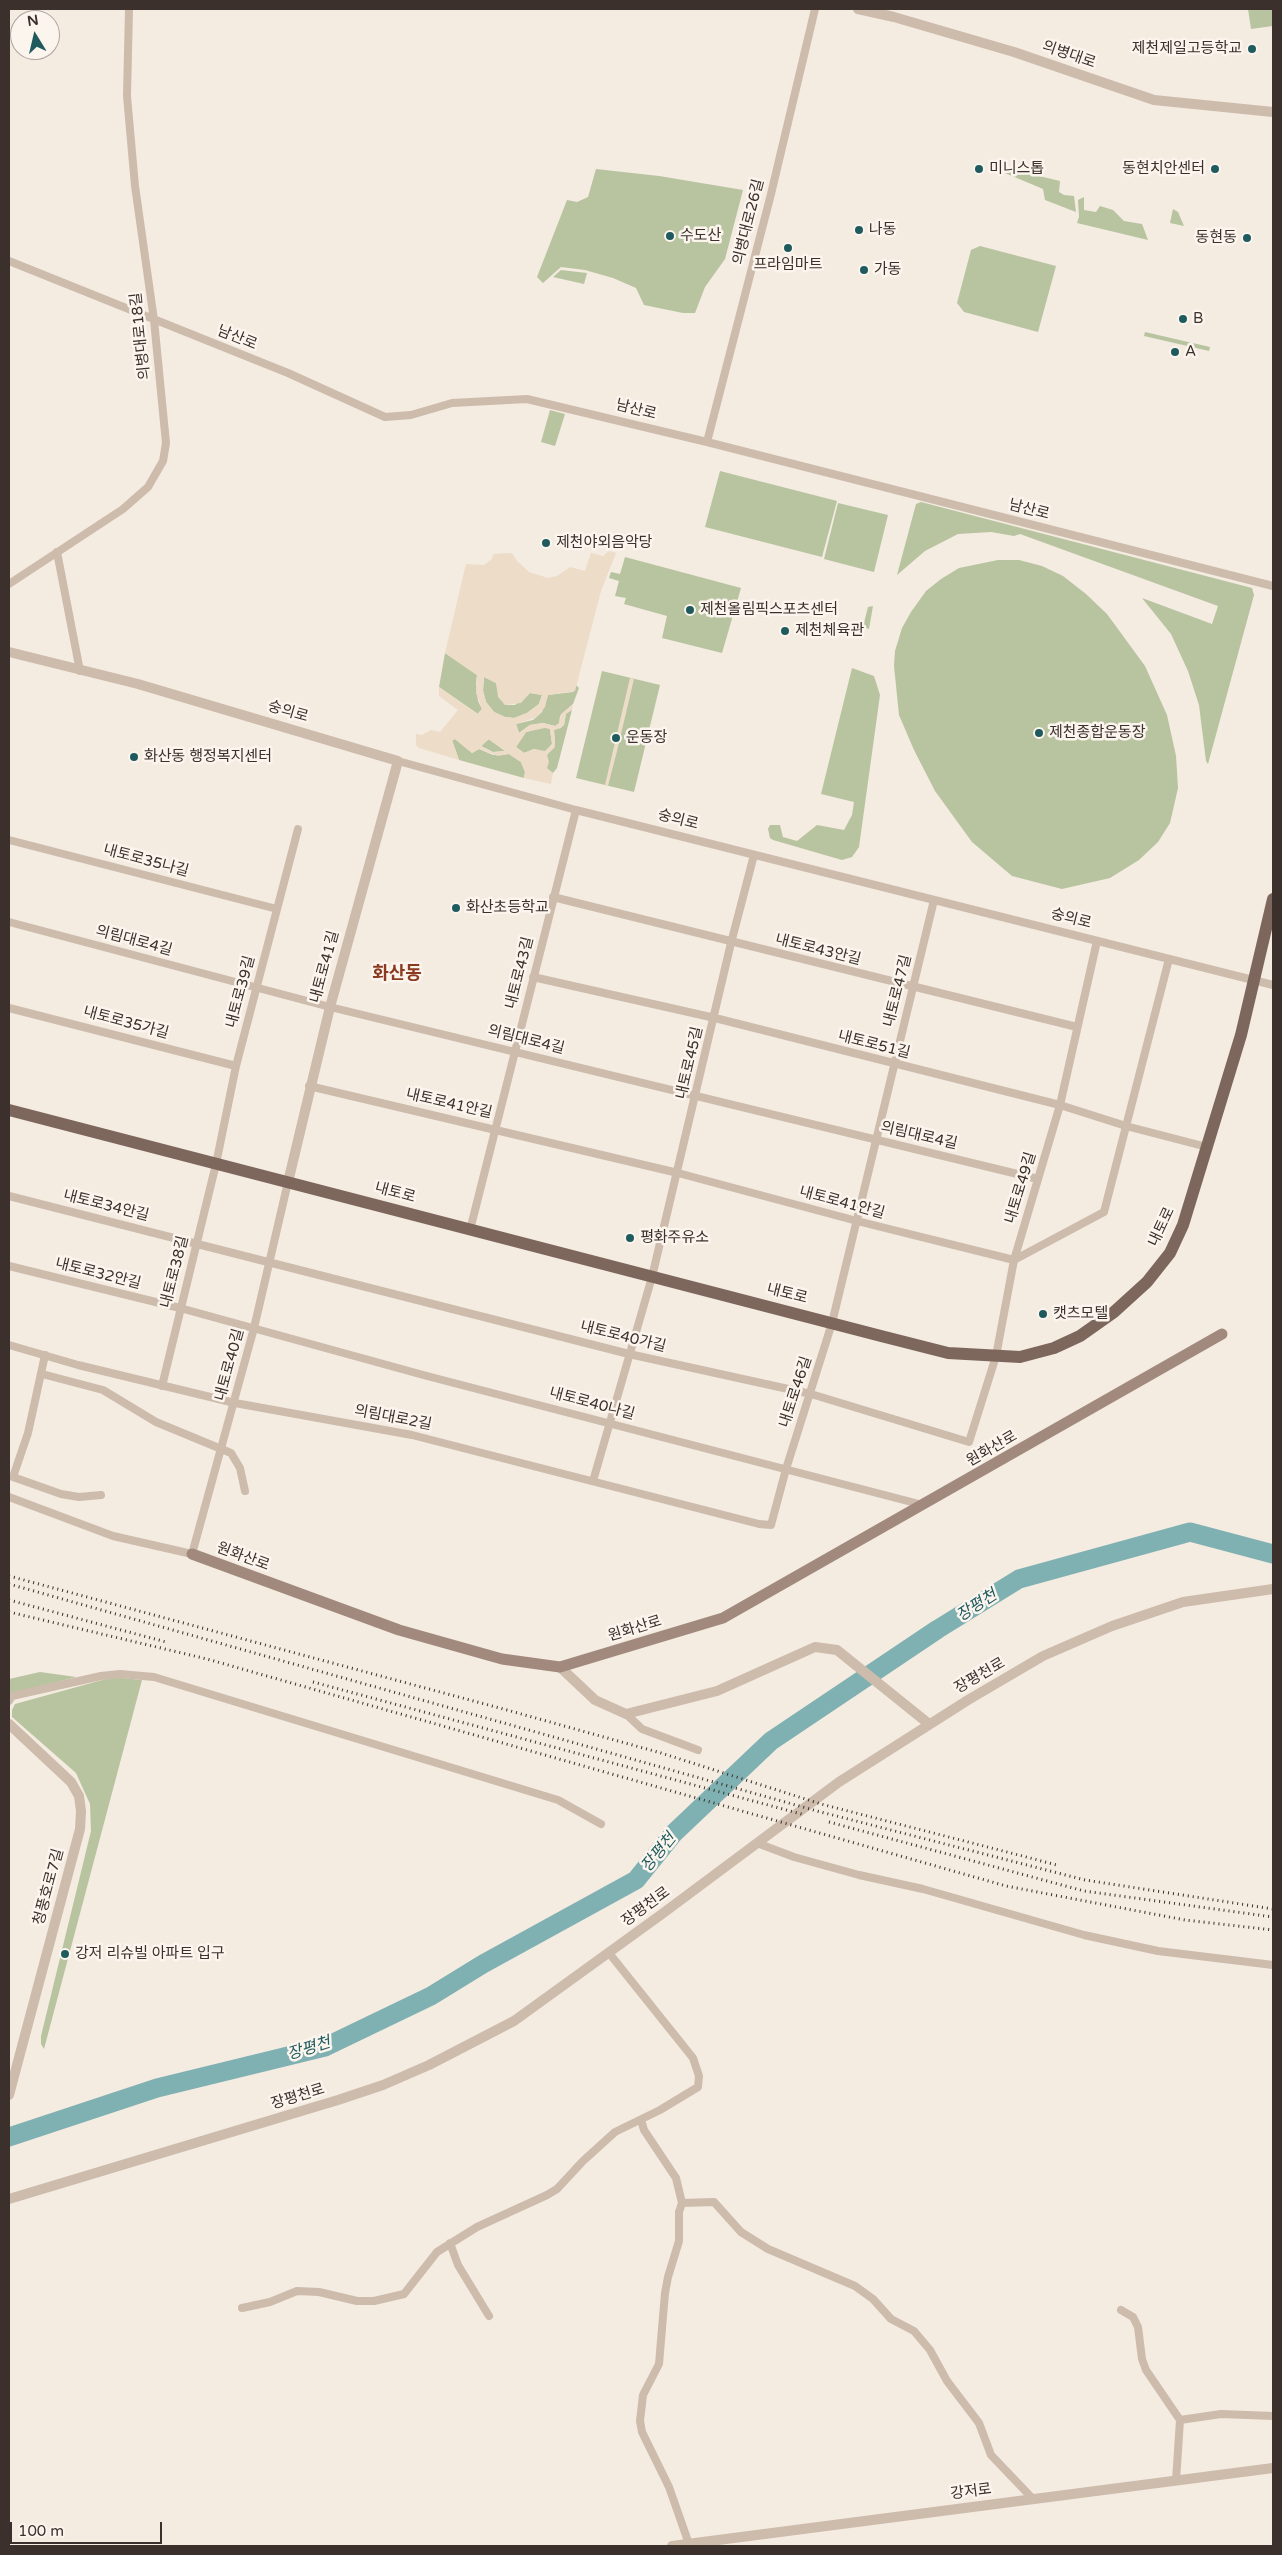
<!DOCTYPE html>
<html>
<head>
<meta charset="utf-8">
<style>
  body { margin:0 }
  #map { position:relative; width:1282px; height:2555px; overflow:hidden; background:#f4ebe1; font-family:"Varela Round",sans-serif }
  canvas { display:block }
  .frame { position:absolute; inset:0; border:10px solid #3b302b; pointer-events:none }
  .north { position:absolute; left:10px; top:10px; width:50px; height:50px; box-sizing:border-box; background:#fbf5ee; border:1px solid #aea6a0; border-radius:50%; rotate:351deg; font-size:14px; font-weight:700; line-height:20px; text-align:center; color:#3b302b }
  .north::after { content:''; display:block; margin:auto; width:18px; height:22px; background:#1f5a5e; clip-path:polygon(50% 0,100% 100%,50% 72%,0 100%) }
  .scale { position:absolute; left:10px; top:2522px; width:152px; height:22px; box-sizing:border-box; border:2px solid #3b302b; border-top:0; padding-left:6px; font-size:15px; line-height:18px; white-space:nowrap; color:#3b302b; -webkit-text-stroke:4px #fbf5ee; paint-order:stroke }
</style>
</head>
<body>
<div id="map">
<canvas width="1282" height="2555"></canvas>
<div class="frame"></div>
<div class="north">N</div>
<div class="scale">100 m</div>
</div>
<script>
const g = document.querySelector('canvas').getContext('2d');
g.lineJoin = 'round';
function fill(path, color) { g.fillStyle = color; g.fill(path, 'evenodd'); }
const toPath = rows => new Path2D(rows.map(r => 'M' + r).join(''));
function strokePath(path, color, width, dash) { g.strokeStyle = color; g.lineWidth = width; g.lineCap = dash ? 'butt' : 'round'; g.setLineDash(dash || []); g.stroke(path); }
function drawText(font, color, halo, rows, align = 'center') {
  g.font = font + ' "Varela Round","Noto Sans KR",sans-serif'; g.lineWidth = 5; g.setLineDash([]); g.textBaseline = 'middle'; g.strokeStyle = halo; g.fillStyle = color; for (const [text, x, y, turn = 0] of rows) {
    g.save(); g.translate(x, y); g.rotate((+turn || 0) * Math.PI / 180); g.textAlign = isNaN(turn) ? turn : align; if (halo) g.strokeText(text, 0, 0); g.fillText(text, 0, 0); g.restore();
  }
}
fill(toPath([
  [1248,9,1273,9,1273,26,1251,29],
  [1001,167,1060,181,1059,192,1064,195,1074,196,1076,212,1045,200,1043,189,1005,173,1000,169],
  [596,169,659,176,743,190,725,259,705,287,695,313,683,313,644,305,636,288,613,278,585,270,561,267,543,283,537,277,567,200,577,202,588,197],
  [1084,197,1084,210,1096,212,1100,206,1113,210,1124,221,1142,224,1148,240,1077,223,1079,217,1078,200],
  [1173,209,1178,212,1184,226,1170,223],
  [980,246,1056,266,1038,332,964,312,957,303,971,250],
  [561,270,587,273,584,284,553,277],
  [1145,332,1210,347,1209,351,1144,336],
  [550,410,565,414,555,446,541,442],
  [720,471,837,501,822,557,705,527],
  [921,502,1252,588,1254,595,1208,764,1206,761,1199,705,1188,671,1171,634,1142,598,1212,624,1218,606,1020,534,1014,536,991,532,958,534,925,551,897,575,916,504],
  [838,503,888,515,874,572,824,559],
  [625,557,741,588,722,653,662,638,667,616,624,604,626,598,615,596,619,581,609,578,611,572,620,574],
  [998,560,1019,560,1042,566,1063,576,1086,594,1107,614,1145,666,1167,715,1176,756,1178,788,1170,823,1158,842,1139,860,1110,878,1062,889,1012,876,972,842,935,791,914,750,899,715,894,666,895,651,902,628,911,612,926,591,941,579,959,568],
  [873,606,869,629,863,627,868,607],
  [445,653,477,675,476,683,478,701,482,709,478,714,439,687],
  [852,668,874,676,880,695,859,847,852,857,842,860,773,840,770,838,768,829,770,825,780,825,783,837,797,841,817,825,844,830,852,815,854,802,821,794],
  [602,671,660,685,634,792,576,778],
  [484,677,496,683,505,705,515,705,530,693,542,695,539,704,527,713,514,718,505,717,494,712,486,702,483,691],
  [576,685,579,688,573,704,560,716,559,724,555,726,543,723,530,725,519,733,516,724,533,720,542,712,548,695,573,692],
  [572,710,557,768,553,773,546,769,547,755,555,743,554,730,564,725,566,713],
  [545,727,550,729,552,744,545,752,534,749,524,753,516,747,526,732],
  [455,739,472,753,479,749,493,755,509,754,521,762,525,772,524,778,459,760,452,740],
  [489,739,505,751,493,752,481,746],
  [40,1672,76,1677,9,1695,9,1679],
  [113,1677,142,1680,44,2049,41,2044,41,2036,91,1831,90,1804,76,1773,12,1717,12,1710,15,1704]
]), '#b8c4a0');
fill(toPath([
  [609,551,616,553,601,591,575,691,548,695,545,707,537,717,516,724,519,733,530,725,543,723,555,726,559,723,561,714,573,704,572,710,566,714,564,725,561,728,554,730,555,747,547,755,549,762,547,768,553,773,551,784,524,778,525,772,521,762,509,754,498,756,479,749,472,753,455,739,452,741,459,760,419,748,416,745,416,734,422,735,431,730,440,732,458,710,439,696,439,687,477,714,482,709,476,693,477,675,445,653,466,564,484,565,492,559,493,554,512,553,517,561,529,572,548,578,557,576,570,567,585,571,591,553,603,556],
  [484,677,496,683,498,697,505,705,521,703,530,693,542,695,539,704,527,713,514,718,505,717,494,712,486,702,483,690],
  [545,728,550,729,552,744,545,751,534,749,524,753,516,747,526,732],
  [488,739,505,751,493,752,481,747],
  [630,678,634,679,617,751,608,786,605,785]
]), '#ecdcc8');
strokePath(toPath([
  [9,2137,157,2088,325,2047,431,1996,483,1964,636,1880,674,1833,771,1741,938,1629,1019,1579,1190,1532,1273,1554]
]), '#7fb0b2', 19);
strokePath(toPath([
  [9,261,288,373,385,417,411,415,452,403,527,399,707,442,1273,586],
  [707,442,771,194,815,9],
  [57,552,80,671],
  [9,584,123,509,148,487,163,461,166,443,154,320,135,186,127,96,129,9],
  [398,761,576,810,1273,985],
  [9,840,277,909],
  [553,897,1077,1027],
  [9,922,330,1007,1038,1179],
  [533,977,715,1018,1060,1105,1126,1126,1207,1147],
  [9,1008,236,1066],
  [309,1086,678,1173,857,1221,1014,1260,1104,1212,1169,959],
  [9,1196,629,1354,811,1394,969,1442,996,1356,1014,1260,1060,1105,1097,941],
  [470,1230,576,810],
  [9,1266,180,1308,427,1376,923,1505],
  [9,1345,78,1365,235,1403,412,1435,759,1524,771,1525,786,1469,832,1323,934,900],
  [45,1355,28,1433,13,1477,61,1494,79,1497,101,1495],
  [42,1374,103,1390,156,1422,231,1453,240,1468,245,1491],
  [162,1386,216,1164,236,1066,298,829],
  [593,1481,652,1277,731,943,754,855],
  [9,1497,113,1536,192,1554,254,1328,288,1182],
  [9,1701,12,1696,101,1676,120,1674,154,1677,558,1800,601,1824],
  [626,1714,642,1729,698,1750],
  [757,1843,794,1857,859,1875,923,1889,1084,1935,1158,1951,1273,1965],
  [641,2120,644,2130,676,2178,682,2203,679,2212,679,2241,668,2277,665,2293,659,2364,643,2395,640,2421,642,2432,669,2487,689,2544],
  [682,2203,714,2202,741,2232,768,2249,855,2286,873,2299,891,2319,914,2331,930,2350,947,2381,979,2423,991,2455,1033,2499],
  [450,2243,458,2265,489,2316],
  [242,2308,270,2302,297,2291,319,2292,357,2301,374,2301,404,2294,437,2252,477,2227,547,2195,557,2189,583,2161,615,2132,660,2110,698,2087,699,2076,693,2058,609,1953],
  [1121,2310,1133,2317,1138,2327,1142,2359,1146,2370,1180,2420],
  [1176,2481,1180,2420,1221,2414,1273,2416]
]), '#cdbbac', 8);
strokePath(toPath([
  [858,9,894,17,1014,52,1154,100,1273,112],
  [9,652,138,684,398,761,330,1007,288,1182],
  [560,1667,595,1700,626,1714,717,1691,815,1647,837,1650,929,1724],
  [9,1724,71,1782,79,1796,81,1811,80,1829,9,2095],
  [9,2199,338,2100,383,2085,429,2065,514,2021,662,1914,839,1782,968,1700,1043,1656,1112,1626,1183,1602,1273,1589],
  [672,2546,1273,2468]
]), '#cdbbac', 10);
strokePath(toPath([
  [192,1554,399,1630,502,1659,560,1667,723,1618,1222,1334]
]), '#a18a7d', 11);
strokePath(toPath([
  [9,1110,881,1336,948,1353,1020,1357,1054,1348,1080,1336,1114,1312,1147,1282,1170,1253,1183,1225,1241,1035,1273,899]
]), '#7d675c', 12);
strokePath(toPath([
  [9,1576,507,1710,661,1753,821,1804,1057,1865],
  [9,1584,817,1811,1085,1880,1273,1909],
  [9,1600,166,1642],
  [9,1612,207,1659,1006,1886,1185,1920,1273,1930],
  [313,1682,805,1815],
  [829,1822,1084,1891,1273,1917]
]), '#3b302b', 3, [1, 4]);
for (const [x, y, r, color] of [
  [1252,49,5,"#1f5a5e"],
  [979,169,5,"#1f5a5e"],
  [1215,169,5,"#1f5a5e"],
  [859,230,5,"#1f5a5e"],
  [670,236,5,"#1f5a5e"],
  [1247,238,5,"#1f5a5e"],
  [788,248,5,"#1f5a5e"],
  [864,270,5,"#1f5a5e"],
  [1183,319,5,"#1f5a5e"],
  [1175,352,5,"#1f5a5e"],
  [546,543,5,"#1f5a5e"],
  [690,610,5,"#1f5a5e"],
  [785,631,5,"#1f5a5e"],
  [1039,733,5,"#1f5a5e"],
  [616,738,5,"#1f5a5e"],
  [134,757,5,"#1f5a5e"],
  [456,908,5,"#1f5a5e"],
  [630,1238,5,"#1f5a5e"],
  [1043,1314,5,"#1f5a5e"],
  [65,1954,5,"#1f5a5e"]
]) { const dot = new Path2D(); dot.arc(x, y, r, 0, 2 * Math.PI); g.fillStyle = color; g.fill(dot); strokePath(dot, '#fbf5ee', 2); }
drawText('15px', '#3b302b', '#fbf5ee', [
  ["제천제일고등학교",1242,49,"right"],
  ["미니스톱",989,169],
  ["동현치안센터",1205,169,"right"],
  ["나동",869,230],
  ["수도산",680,236],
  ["동현동",1237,238,"right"],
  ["프라임마트",788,265,"center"],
  ["가동",874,270],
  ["B",1193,319],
  ["A",1185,352],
  ["제천야외음악당",556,543],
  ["제천올림픽스포츠센터",700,610],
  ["제천체육관",795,631],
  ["제천종합운동장",1049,733],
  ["운동장",626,738],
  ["화산동 행정복지센터",144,757],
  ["화산초등학교",466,908],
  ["평화주유소",640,1238],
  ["캣츠모텔",1053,1314],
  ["강저 리슈빌 아파트 입구",75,1954]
], 'left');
drawText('15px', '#3b302b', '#fbf5ee', [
  ["의병대로",1069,55,19],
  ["의병대로26길",749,222,-76],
  ["의병대로18길",141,336,-96],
  ["남산로",237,338,22],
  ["남산로",636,410,14],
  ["남산로",1029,510,14],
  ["숭의로",288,712,16],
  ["숭의로",678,820,14],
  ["내토로35나길",146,861,15],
  ["숭의로",1071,919,14],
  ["의림대로4길",134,941,15],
  ["내토로43안길",818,950,14],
  ["내토로41길",325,967,-75],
  ["내토로43길",520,973,-76],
  ["내토로47길",898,991,-76],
  ["내토로39길",241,992,-75],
  ["내토로35가길",126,1023,15],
  ["의림대로4길",526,1040,14],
  ["내토로51길",874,1045,14],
  ["내토로45길",690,1063,-77],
  ["내토로41안길",449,1104,13],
  ["의림대로4길",919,1136,13],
  ["내토로49길",1021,1188,-73],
  ["내토로",395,1193,15],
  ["내토로41안길",842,1203,15],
  ["내토로34안길",106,1206,14],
  ["내토로",1162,1227,-65],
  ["내토로38길",175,1272,-76],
  ["내토로32안길",98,1274,14],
  ["내토로",787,1294,14],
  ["내토로40가길",623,1337,14],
  ["내토로40길",230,1365,-75],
  ["내토로46길",796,1392,-72],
  ["내토로40나길",592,1404,15],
  ["의림대로2길",393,1418,11],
  ["원화산로",992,1449,-30],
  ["원화산로",243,1557,20],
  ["원화산로",635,1629,-17],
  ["장평천로",980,1676,-30],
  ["청풍호로7길",49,1887,-75],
  ["장평천로",646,1907,-36],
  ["장평천로",298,2097,-17],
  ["강저로",971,2492,-7]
]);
drawText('italic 16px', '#1f5a5e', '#fbf5ee', [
  ["장평천",977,1606,-33],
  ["장평천",659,1853,-51],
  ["장평천",309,2049,-17]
]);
drawText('bold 18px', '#8c3b22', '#fbf5ee', [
  ["화산동",397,974]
]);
</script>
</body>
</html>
